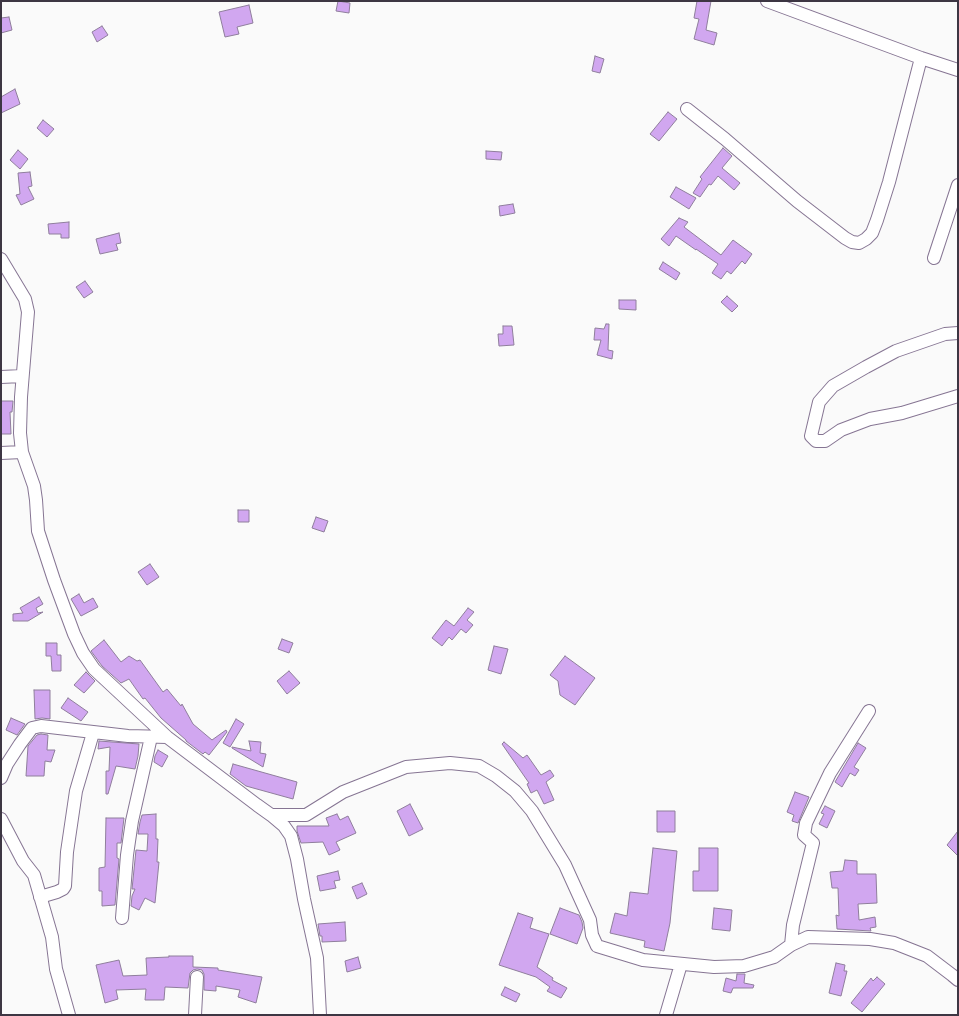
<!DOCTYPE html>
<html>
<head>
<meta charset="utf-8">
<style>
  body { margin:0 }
  #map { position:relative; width:959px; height:1016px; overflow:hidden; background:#fafafa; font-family:Mulish,sans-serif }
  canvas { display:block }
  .frame { position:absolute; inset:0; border:2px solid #3d3643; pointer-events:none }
</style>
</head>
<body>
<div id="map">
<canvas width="959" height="1016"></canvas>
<div class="frame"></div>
</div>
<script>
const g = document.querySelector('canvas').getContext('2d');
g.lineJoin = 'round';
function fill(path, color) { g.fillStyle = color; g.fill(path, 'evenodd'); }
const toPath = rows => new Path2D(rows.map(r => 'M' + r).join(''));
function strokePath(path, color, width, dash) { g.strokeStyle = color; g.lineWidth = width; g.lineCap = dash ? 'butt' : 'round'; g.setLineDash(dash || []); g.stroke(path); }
const building = toPath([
  [338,1,350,3,349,13,336,11,338,1],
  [697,1,711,1,706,30,717,33,714,45,694,39,699,19,694,18,697,1],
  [249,5,253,23,237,27,239,34,225,37,219,12,249,5],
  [9,17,12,30,1,33,1,18,9,17],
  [102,26,108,35,97,42,92,32,102,26],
  [595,56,604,59,600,73,592,71,595,56],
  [15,89,20,104,1,113,1,97,15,89],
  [668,112,677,119,659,141,650,134,668,112],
  [43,120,54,129,47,137,37,128,43,120],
  [723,148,732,156,722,168,740,183,734,190,718,176,711,185,709,184,700,197,693,193,702,179,700,177,723,148],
  [18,150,28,159,20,169,10,160,18,150],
  [486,151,502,152,501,160,486,159,486,151],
  [30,172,32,186,28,187,34,199,21,205,16,195,20,194,18,173,30,172],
  [676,187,696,198,689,209,670,197,676,187],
  [513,204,515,213,500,216,499,206,513,204],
  [679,218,688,222,684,227,721,255,733,240,752,254,745,264,742,261,731,274,727,271,721,279,712,273,718,264,696,249,696,250,676,236,669,246,661,239,679,218],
  [69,222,69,238,61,238,61,234,49,234,48,224,69,222],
  [119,233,121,243,116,244,118,250,100,254,96,239,119,233],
  [663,262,680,273,676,280,659,269,663,262],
  [85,281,93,292,84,298,76,287,85,281],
  [727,296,738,306,732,312,721,302,727,296],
  [619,300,636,300,636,310,619,309,619,300],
  [606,324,609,324,608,350,613,351,612,359,597,355,601,340,594,340,595,328,604,329,606,324],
  [503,326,512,326,514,345,499,346,498,334,503,334,503,326],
  [1,401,13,401,12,412,10,412,11,434,1,434,1,401],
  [238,510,249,510,249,522,238,522,238,510],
  [316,517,328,521,324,532,312,528,316,517],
  [150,564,159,577,147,585,138,572,150,564],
  [79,594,84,603,93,598,98,607,81,616,71,599,79,594],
  [39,597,43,604,36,608,38,613,43,612,28,621,13,621,13,614,23,613,20,608,39,597],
  [468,608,474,612,467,620,473,625,466,633,461,629,452,640,449,637,442,646,432,638,446,620,454,626,468,608],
  [282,639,293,643,289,653,278,649,282,639],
  [104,640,121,662,129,656,137,661,140,660,163,692,167,689,181,706,182,704,193,724,212,740,226,730,227,732,209,755,205,752,203,754,186,741,186,740,161,718,145,698,143,699,129,679,121,683,102,666,91,651,104,640],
  [46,643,57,643,57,655,61,655,61,671,52,671,51,656,46,656,46,643],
  [494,646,508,649,501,674,488,670,494,646],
  [565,656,595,678,575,705,560,695,558,681,550,675,565,656],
  [289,671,300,683,287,694,277,681,289,671],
  [86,672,95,681,84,693,74,685,86,672],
  [34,690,50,690,50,719,42,718,35,719,34,690],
  [68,698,88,712,81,721,61,708,68,698],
  [11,718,25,724,17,735,6,730,11,718],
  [236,719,244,724,230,747,223,743,236,719],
  [41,734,48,735,47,750,55,750,51,762,45,761,44,776,26,776,28,746,37,735,41,734],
  [99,741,139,744,138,756,135,769,116,766,108,794,106,794,106,771,109,771,110,747,98,749,99,741],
  [249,741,261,742,260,753,266,754,263,767,232,748,232,747,251,751,249,741],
  [504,742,523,758,527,755,541,775,550,770,554,776,546,782,554,800,544,804,537,790,531,793,527,784,529,783,502,744,504,742],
  [858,743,866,748,854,767,859,770,855,776,850,773,842,787,835,782,858,743],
  [158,750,168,756,162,767,154,762,155,756,158,750],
  [233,764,297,782,293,799,246,786,230,774,233,764],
  [795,792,809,797,798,823,792,821,794,815,787,812,795,792],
  [410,804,423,829,409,836,397,811,410,804],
  [825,806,835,811,827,828,819,824,824,814,821,813,825,806],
  [657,811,675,811,675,832,657,832,657,811],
  [156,814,156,839,158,839,157,862,159,862,155,903,145,898,139,910,131,906,132,896,135,889,132,889,136,850,147,851,148,834,138,834,140,822,142,815,156,814],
  [337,814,340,820,348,816,356,833,336,842,340,850,329,855,323,842,301,843,297,831,297,826,329,826,326,818,337,814],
  [106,818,124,818,121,843,117,843,117,858,119,859,115,905,102,906,102,891,99,891,99,868,105,867,106,818],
  [958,831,958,856,947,845,958,831],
  [653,848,677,851,670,923,664,951,644,947,645,941,610,933,615,913,627,916,630,892,648,894,653,848],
  [699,848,718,848,718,891,693,891,693,871,699,871,699,848],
  [845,860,857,861,857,874,876,874,877,903,858,904,859,920,875,917,876,927,870,928,871,931,837,929,836,915,839,916,838,888,832,888,830,872,843,871,845,860],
  [338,871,340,880,334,881,336,888,320,891,317,876,338,871],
  [362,883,367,894,357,899,352,887,362,883],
  [560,908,579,915,582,922,583,928,577,944,550,934,560,908],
  [714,908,732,910,730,931,712,929,714,908],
  [518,913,533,918,530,928,549,934,537,967,553,978,552,980,567,988,561,998,547,991,550,987,536,977,499,965,518,913],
  [345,922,346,941,322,942,322,936,320,936,318,924,345,922],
  [169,956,193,956,193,967,218,968,218,970,262,977,256,1003,238,997,240,990,216,986,216,991,204,990,204,974,202,970,197,969,193,970,190,973,188,988,165,987,164,1000,145,1000,146,989,116,990,118,999,105,1003,96,965,119,960,123,976,147,975,146,958,169,957,169,956],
  [358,957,361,968,347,972,345,961,358,957],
  [836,963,845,965,844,971,847,971,841,996,829,993,836,963],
  [737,974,745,974,744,983,754,985,753,988,733,988,731,993,723,991,726,978,736,981,737,974],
  [877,977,885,984,862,1012,851,1003,871,978,873,981,877,977],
  [505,987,520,994,516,1002,501,995,505,987]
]);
fill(building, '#d1a7f0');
strokePath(building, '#8f7e9c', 1);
const minor = toPath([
  [767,1,921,58,958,70],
  [687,109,725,139,797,201,845,238,852,242,859,243,866,239,872,233,877,220,889,182,921,58],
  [934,258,958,185],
  [1,259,25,299,28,312,21,397,20,433,22,452,34,486,36,500,38,531,54,580,74,634,83,653,94,669,167,737,257,805,271,815,284,826,291,836,297,859,304,899,317,958,320,1015],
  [958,333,945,334,896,351,866,367,833,386,819,402,811,436,816,441,825,441,841,430,870,419,902,413,958,396],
  [1,377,22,376],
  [1,453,22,452],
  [1,778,7,764,20,744,32,728,41,726,128,736,167,737],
  [271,815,306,815,343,792,406,767,450,763,479,766,496,776,515,791,532,811,565,865,590,920,592,935,597,946,643,960,714,967,744,966,774,957,791,945,808,937,870,939,894,943,927,956,952,975,958,980],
  [1,819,23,861,34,875,52,937,56,969,69,1015],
  [40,897,57,892,63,889,65,886,67,852,76,791,93,733],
  [122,918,127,855,132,821,151,737],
  [791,945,793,925,813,843,804,835,806,823,830,773,869,711],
  [195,1015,197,977],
  [666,1015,681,964]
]);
strokePath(minor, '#867593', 14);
strokePath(minor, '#fff', 12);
</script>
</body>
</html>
